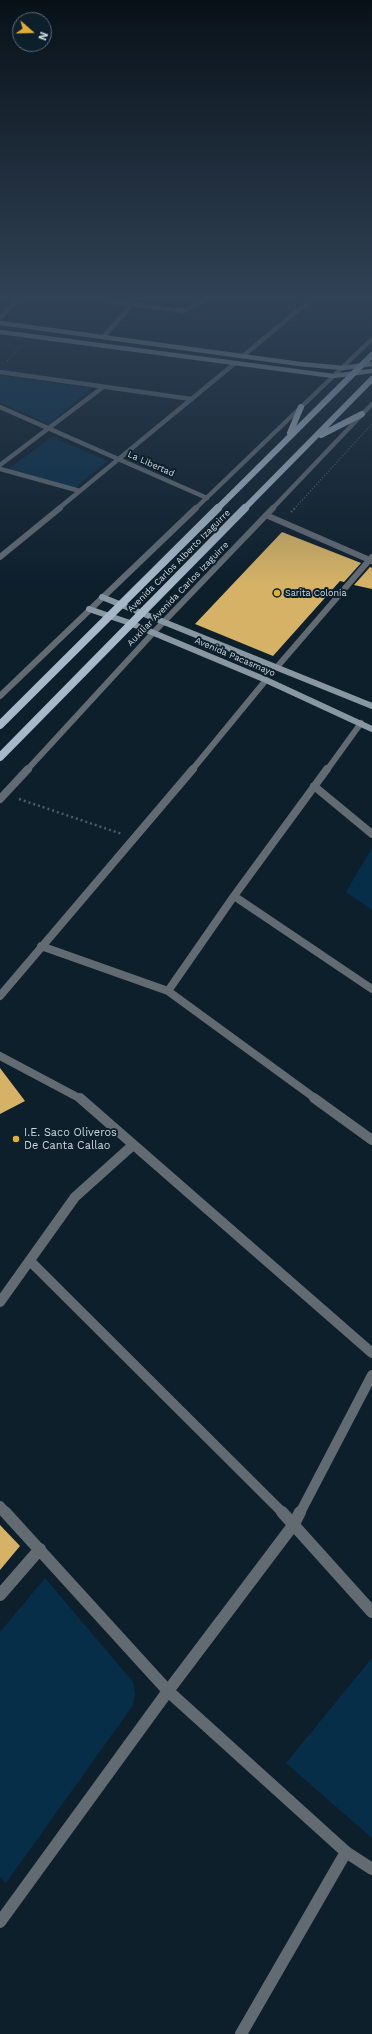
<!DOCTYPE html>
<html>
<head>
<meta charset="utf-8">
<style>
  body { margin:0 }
  #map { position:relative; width:372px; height:2034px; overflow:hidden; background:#0e1f2c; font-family:"Work Sans",sans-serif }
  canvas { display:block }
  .north { position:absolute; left:12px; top:12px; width:40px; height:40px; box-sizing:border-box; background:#0e1f2c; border:1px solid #5a6974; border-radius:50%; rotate:110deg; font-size:11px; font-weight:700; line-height:16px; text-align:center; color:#ccd7e0 }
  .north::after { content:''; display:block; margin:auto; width:14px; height:18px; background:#e1af34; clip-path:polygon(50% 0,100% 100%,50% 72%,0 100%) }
</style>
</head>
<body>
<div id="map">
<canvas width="372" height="2034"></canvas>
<div class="north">N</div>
</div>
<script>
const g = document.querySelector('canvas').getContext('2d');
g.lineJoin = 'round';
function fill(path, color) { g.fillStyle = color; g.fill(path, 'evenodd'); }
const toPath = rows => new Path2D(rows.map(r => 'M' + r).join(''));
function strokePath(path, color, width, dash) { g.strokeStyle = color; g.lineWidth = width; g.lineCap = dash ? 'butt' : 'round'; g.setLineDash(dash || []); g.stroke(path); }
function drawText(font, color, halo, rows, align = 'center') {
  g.font = font + ' "Work Sans",sans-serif'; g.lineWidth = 4; g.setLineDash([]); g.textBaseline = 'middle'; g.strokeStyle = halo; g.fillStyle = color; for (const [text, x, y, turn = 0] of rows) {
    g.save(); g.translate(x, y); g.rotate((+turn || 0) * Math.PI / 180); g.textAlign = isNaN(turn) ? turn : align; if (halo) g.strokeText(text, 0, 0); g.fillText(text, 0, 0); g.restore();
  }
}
fill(toPath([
  [0,376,91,388,49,424,0,403],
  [52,437,108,461,75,488,7,470],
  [372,848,372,910,346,892],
  [45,1578,133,1682,135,1694,133,1705,6,1883,0,1877,0,1632],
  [372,1658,372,1838,286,1763]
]), '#072e49');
fill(toPath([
  [282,532,361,563,344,582,340,581,273,656,195,624],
  [370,567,372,568,372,589,354,585],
  [0,1068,25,1101,0,1114],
  [0,1525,20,1546,0,1570]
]), '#d5b266');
strokePath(toPath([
  [7,361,20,347],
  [294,509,372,424]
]), '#4d5c68', 1.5, [1, 2]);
strokePath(toPath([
  [291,512,295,508]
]), '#4d5c68', 2, [1.5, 2]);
strokePath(toPath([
  [19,799,122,834]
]), '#4d5c68', 2.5, [2, 3]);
strokePath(toPath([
  [346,1852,372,1869]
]), '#626a72', 12);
strokePath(toPath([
  [108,301,183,311,202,301],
  [0,318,17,301],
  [103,337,133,304],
  [243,356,309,301],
  [0,372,191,399],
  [0,407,207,498],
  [0,465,103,387],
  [0,469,80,491],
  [58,509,234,364],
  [195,509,372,339],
  [272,509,372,404]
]), '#626a72', 4.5);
strokePath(toPath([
  [266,515,372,561],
  [0,557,60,508],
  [277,667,372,557],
  [0,696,196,508],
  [27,770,153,633,273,508],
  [192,770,266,680],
  [327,770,361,723]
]), '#626a72', 6);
strokePath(toPath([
  [314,786,372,834],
  [0,799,28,769],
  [234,896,372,989],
  [41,946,168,991,316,1099],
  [168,991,234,896,327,769],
  [0,996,193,769],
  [0,1056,81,1099]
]), '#626a72', 8);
strokePath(toPath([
  [80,1098,372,1353],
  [314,1098,372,1140],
  [30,1261,283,1513],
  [0,1302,75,1197,133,1145],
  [0,1506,6,1513],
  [300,1513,372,1375]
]), '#626a72', 10);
strokePath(toPath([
  [5,1512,168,1691,346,1852,241,2034],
  [282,1512,372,1612],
  [0,1595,40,1549],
  [0,1922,168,1691,294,1524,300,1512]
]), '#626a72', 12);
strokePath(toPath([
  [0,323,300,364,343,368,372,364],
  [0,332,333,376,372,371]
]), '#8997a2', 4.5);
strokePath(toPath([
  [102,597,372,706],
  [89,609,130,623,266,680,372,729]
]), '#8997a2', 6);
strokePath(toPath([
  [290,433,301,407],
  [321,435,362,414],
  [217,509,372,355],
  [244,509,372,379]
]), '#a7b9c8', 6);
strokePath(toPath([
  [0,725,218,508],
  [0,757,245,508]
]), '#a7b9c8', 8);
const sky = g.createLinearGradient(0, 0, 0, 586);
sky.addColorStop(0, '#081118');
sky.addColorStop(0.51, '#304256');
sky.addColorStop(1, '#30425600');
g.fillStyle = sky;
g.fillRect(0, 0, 372, 586);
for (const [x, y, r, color] of [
  [277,593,4,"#e1af34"],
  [16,1139,4,"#e1af34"]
]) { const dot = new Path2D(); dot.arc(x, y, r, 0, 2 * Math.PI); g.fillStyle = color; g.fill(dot); strokePath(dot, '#0e1f2c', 1.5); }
drawText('9px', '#ccd7e0', '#0e1f2c', [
  ["La Libertad",151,464,24],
  ["Avenida Carlos Alberto Izaguirre",179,561,-45],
  ["Auxiliar Avenida Carlos Izaguirre",178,594,-46],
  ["Avenida Pacasmayo",235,657,23]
]);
drawText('9px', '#ccd7e0', '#0e1f2c', [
  ["Sarita Colonia",285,593]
], 'left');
drawText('11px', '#ccd7e0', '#0e1f2c', [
  ["I.E. Saco Oliveros",24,1133],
  ["De Canta Callao",24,1146]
], 'left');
</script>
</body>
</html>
